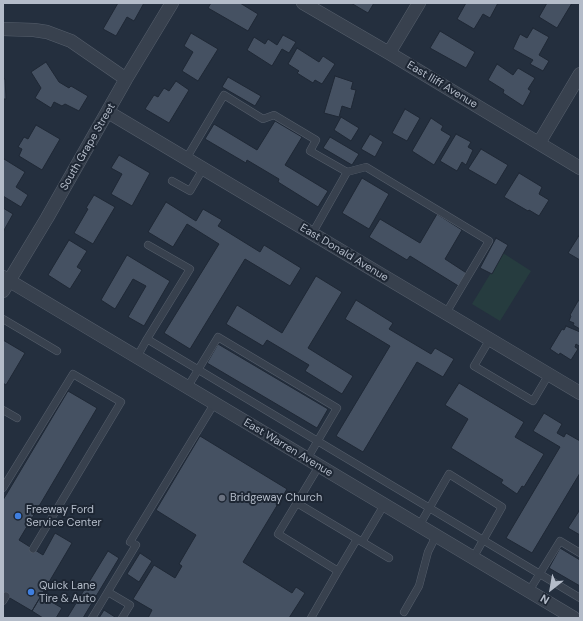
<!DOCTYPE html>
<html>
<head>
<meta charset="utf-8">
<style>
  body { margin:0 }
  #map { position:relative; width:583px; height:621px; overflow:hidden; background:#242f3e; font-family:"DM Sans",sans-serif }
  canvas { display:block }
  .frame { position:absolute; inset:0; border:4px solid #b4bcc9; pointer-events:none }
  .north { position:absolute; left:531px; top:569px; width:40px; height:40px; -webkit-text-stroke:3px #1d2633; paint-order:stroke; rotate:211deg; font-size:11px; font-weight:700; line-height:16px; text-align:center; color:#b4bcc9 }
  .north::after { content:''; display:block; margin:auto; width:14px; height:18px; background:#b4bcc9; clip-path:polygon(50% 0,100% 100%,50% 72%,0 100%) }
</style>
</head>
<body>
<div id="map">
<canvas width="583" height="621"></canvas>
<div class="frame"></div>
<div class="north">N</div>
</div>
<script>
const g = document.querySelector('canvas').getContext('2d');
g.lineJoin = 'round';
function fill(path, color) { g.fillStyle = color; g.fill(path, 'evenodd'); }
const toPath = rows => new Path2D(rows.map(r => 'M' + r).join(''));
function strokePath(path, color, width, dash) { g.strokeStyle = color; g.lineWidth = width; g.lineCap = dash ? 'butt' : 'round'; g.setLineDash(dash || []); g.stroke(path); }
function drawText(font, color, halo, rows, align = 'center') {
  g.font = font + ' "DM Sans",sans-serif'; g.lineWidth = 4; g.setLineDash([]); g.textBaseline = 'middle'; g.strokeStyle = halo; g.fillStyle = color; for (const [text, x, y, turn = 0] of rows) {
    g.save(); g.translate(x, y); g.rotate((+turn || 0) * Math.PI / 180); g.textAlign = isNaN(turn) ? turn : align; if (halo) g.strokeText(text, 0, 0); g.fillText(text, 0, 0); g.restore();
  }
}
fill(toPath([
  [503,253,531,271,500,321,472,304]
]), '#263c3f');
const building = toPath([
  [118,3,144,3,134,21,127,17,116,36,103,29,118,3],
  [211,3,240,3,258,14,248,31,208,8,211,3],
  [351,3,374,3,368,13,351,3],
  [466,3,498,3,490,18,483,14,474,29,457,19,466,3],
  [547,3,572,3,557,28,539,17,547,3],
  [533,28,549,37,539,55,549,61,543,71,530,64,533,60,513,49,520,34,527,38,533,28],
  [440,31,475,52,466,68,430,48,440,31],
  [191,33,218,49,198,81,182,71,193,52,184,46,191,33],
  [283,35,296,42,289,53,282,49,272,66,247,50,254,37,265,44,268,39,277,45,283,35],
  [297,48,319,62,323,56,335,64,322,84,315,80,313,83,297,73,299,71,288,64,297,48],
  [46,62,59,82,69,88,71,86,88,96,79,111,65,104,62,106,54,102,51,108,35,98,41,88,31,72,46,62],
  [497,64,513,75,518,68,535,78,528,89,531,91,523,106,503,93,504,90,488,80,497,64],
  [335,76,353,82,351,89,356,90,351,109,342,106,339,117,324,113,335,76],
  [228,77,261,96,255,106,222,87,228,77],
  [3,79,5,79,6,99,3,99,3,79],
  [176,81,189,90,169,123,145,109,154,95,158,97,164,88,169,91,176,81],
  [405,109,420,118,407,141,392,133,405,109],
  [341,117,359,128,351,141,334,130,341,117],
  [431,118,443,126,441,130,451,136,434,165,412,151,431,118],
  [275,121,302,137,285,165,328,191,318,207,278,182,279,179,247,160,246,163,205,139,214,124,257,150,275,121],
  [36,125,60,139,42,170,19,156,22,149,18,147,24,137,28,139,36,125],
  [370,134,383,142,375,157,361,149,370,134],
  [456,134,471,142,468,147,473,150,466,165,462,162,457,171,440,161,456,134],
  [330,137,359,154,352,165,323,148,330,137],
  [481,149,508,165,496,185,468,169,481,149],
  [119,155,150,173,132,206,111,194,122,174,111,168,119,155],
  [4,159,25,172,16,187,28,195,21,207,3,196,3,161,4,159],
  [519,173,542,187,539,194,549,200,539,216,529,210,528,211,504,197,519,173],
  [362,178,389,194,369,229,342,213,362,178],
  [94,195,115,207,93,244,74,233,88,209,86,208,94,195],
  [166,202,196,221,203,209,222,220,218,226,260,252,264,245,301,268,290,286,245,259,190,349,164,333,219,244,187,224,173,247,148,232,166,202],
  [3,208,13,214,3,232,3,208],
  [437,214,462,230,445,259,468,274,460,287,410,256,407,260,369,237,380,219,420,243,437,214],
  [580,234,580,260,568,253,580,234],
  [496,238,508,245,492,274,480,268,496,238],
  [69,240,87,251,77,267,82,270,70,289,48,275,69,240],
  [127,255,170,281,144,326,128,317,146,286,133,279,115,309,101,300,127,255],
  [316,276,342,292,308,348,353,376,342,394,305,371,309,365,267,340,263,346,226,324,237,305,282,333,316,276],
  [356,300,393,323,389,329,431,354,435,348,454,359,443,377,417,362,363,452,336,436,390,346,345,319,356,300],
  [580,300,580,329,573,325,574,323,569,321,571,316,570,315,578,301,580,300],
  [566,326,580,332,580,344,579,346,576,344,575,347,578,349,571,360,560,353,559,355,550,349,562,329,564,330,566,326],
  [3,340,25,353,6,385,3,383,3,340],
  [218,344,328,409,317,428,207,363,218,344],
  [459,383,524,422,515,437,544,454,524,487,522,486,517,494,501,483,503,480,451,448,468,419,445,405,459,383],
  [68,391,97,408,19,540,43,555,55,533,72,543,32,611,3,594,3,500,68,391],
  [544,413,562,424,557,433,564,437,566,433,580,441,580,473,532,553,506,538,560,447,533,431,544,413],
  [200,436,287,489,243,562,292,593,296,587,305,593,289,618,148,618,152,610,133,599,154,565,175,578,182,566,179,564,196,535,156,510,200,436],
  [579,511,580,512,580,535,568,528,579,511],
  [560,548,580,560,580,586,549,568,560,548],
  [108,551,119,558,83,618,67,618,108,551],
  [140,553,152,561,139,582,127,574,140,553],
  [41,596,62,608,56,618,43,618,32,611,41,596],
  [104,610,115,617,115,618,99,618,104,610]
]);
fill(building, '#455162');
strokePath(building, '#1f2835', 1);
const lane = toPath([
  [186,159,224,95,263,119,274,115,316,140,310,151,347,172,366,167,489,241,446,313],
  [172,181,190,191,203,169],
  [312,234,347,172],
  [148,245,190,269,147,339,580,598],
  [3,319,57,351],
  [490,339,474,366,533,401,549,374],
  [137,357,147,339],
  [187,388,218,337,337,408,307,459],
  [3,410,17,418],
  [3,488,73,374,121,402,33,549],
  [297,503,389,558],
  [419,526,449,474,502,507,473,558],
  [362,542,384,505],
  [338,571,357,539],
  [529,591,560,541,580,553],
  [108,592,130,605,122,618],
  [3,601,6,596],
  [404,612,419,586,428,552,436,536],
  [92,618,136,545,130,542,214,404],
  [311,618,338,571,278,534,319,466]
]);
const street = toPath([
  [303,3,389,53,580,168],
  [3,29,34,30,47,32,71,41,126,79],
  [389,53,419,3],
  [108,112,580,393],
  [539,143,580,74],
  [3,277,574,618],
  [3,291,47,218,126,79,172,3]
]);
strokePath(lane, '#565f6c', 8);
strokePath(street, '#565f6c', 14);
strokePath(lane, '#38414e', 7);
strokePath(street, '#38414e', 13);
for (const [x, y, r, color] of [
  [222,498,4,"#6b7280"],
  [18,516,4,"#3f7fe0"],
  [31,592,4,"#3f7fe0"]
]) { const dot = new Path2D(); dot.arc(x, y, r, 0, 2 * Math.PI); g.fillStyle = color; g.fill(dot); strokePath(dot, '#1d2633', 1.5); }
drawText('11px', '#b4bcc9', '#1d2633', [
  ["East Iliff Avenue",442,85,31],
  ["South Grape Street",88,147,-60],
  ["East Donald Avenue",344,253,31],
  ["East Warren Avenue",288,448,31]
]);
drawText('11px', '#b4bcc9', '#1d2633', [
  ["Bridgeway Church",230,498],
  ["Freeway Ford",26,510],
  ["Service Center",26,523],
  ["Quick Lane",39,586],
  ["Tire & Auto",39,599]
], 'left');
</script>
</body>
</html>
